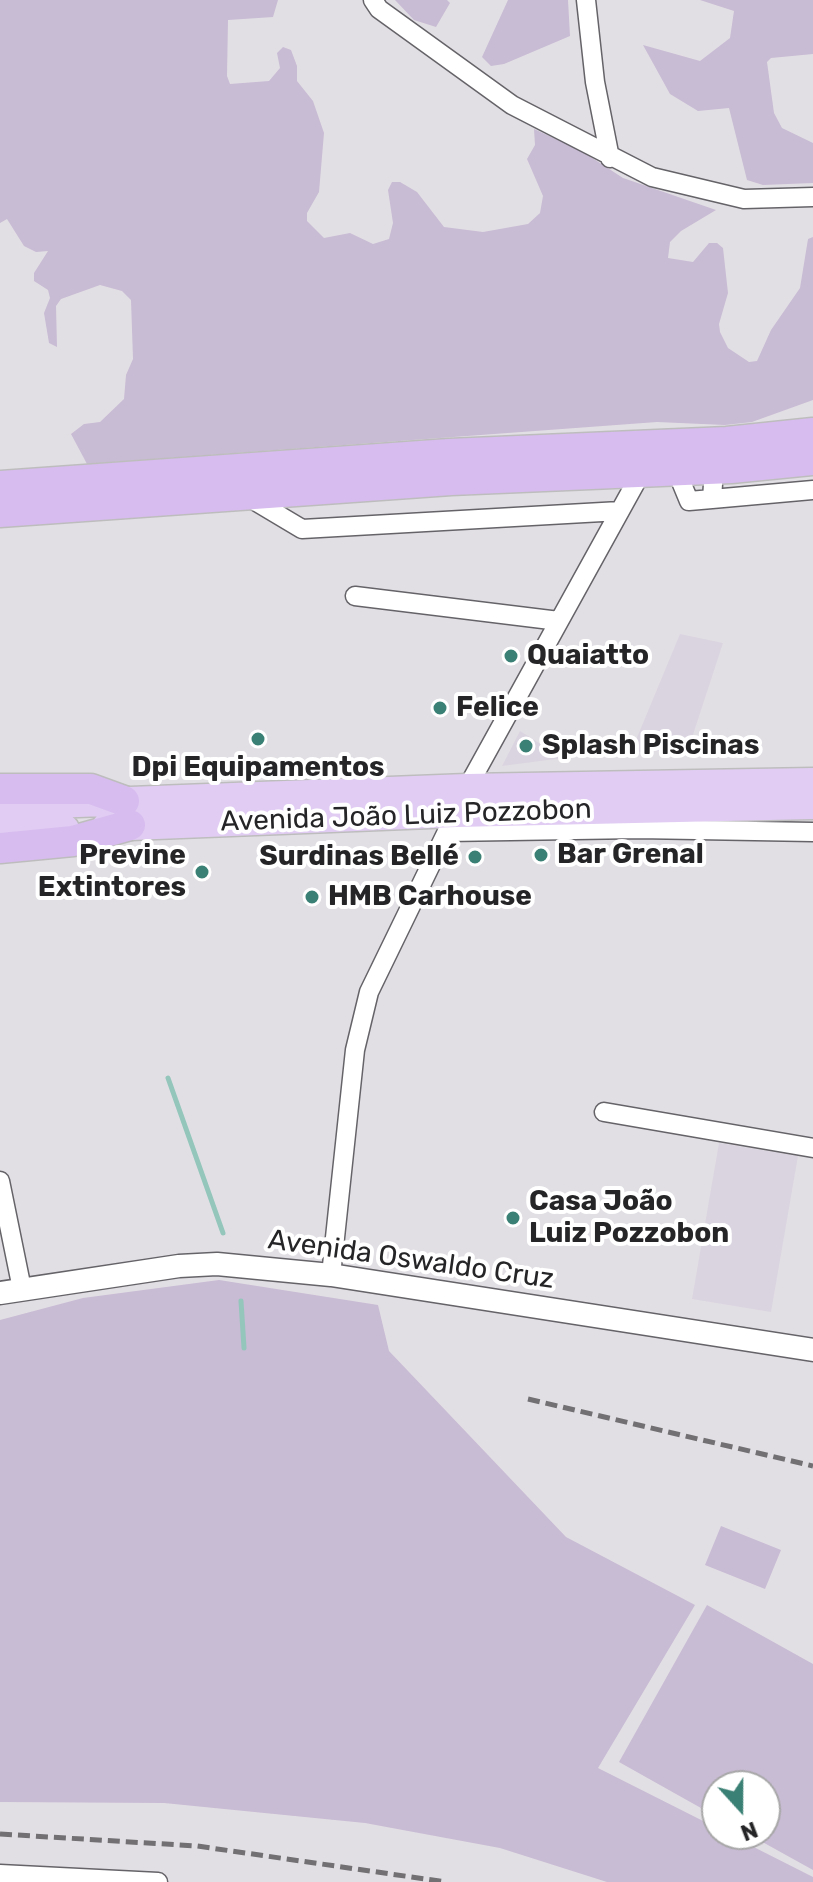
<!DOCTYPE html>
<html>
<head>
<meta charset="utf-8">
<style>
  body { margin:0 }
  #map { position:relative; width:813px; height:1882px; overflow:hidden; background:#e2dfe4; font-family:Rubik,sans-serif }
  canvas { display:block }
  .north { position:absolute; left:701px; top:1770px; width:80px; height:80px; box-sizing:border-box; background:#fff; border:2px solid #a8a7a8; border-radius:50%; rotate:159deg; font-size:22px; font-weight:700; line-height:32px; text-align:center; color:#252426 }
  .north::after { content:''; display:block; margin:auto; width:28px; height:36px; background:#3b8074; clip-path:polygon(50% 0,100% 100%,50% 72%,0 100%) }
</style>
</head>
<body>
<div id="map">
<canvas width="813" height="1882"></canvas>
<div class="north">N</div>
</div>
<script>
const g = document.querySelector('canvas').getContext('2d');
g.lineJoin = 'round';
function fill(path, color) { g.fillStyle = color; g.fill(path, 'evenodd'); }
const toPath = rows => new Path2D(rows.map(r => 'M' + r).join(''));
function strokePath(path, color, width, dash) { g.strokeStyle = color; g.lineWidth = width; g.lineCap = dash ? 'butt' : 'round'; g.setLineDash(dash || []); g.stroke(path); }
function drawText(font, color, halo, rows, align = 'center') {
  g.font = font + ' Rubik,sans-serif'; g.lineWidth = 8; g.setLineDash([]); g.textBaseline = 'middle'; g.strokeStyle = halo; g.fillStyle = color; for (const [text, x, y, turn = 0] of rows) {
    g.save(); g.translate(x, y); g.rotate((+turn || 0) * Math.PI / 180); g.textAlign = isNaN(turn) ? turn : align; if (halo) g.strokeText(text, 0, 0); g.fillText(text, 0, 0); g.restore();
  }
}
fill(toPath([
  [680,634,723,643,688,750,631,752],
  [520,731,563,758,502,766],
  [719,1143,798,1156,771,1312,692,1299]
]), '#dad4e0');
fill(toPath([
  [0,0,278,0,273,17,228,20,227,76,230,84,269,81,280,68,277,53,283,47,291,50,297,66,297,81,313,101,324,133,319,192,307,213,307,221,324,238,350,233,373,244,389,239,393,223,388,190,392,182,400,182,417,192,444,227,483,232,528,224,540,213,543,196,527,159,535,145,534,129,580,150,623,178,716,210,681,231,670,242,668,258,693,262,709,243,717,243,723,248,728,293,719,324,720,332,728,348,749,362,757,361,771,330,800,288,808,239,813,237,813,400,752,422,725,425,657,422,87,464,71,434,84,424,100,422,124,399,126,375,133,359,131,300,122,291,100,285,61,299,56,306,57,347,49,343,44,313,50,298,48,290,34,281,34,273,48,251,36,252,24,246,7,219,0,223],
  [395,0,447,0,450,3,436,27,414,20],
  [508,0,568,0,570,36,504,64,491,66,482,57],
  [700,0,813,0,813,54,771,58,767,62,774,113,782,128,813,143,813,183,763,185,747,180,729,108,698,111,670,94,643,45,700,61,730,38,734,11],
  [219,1280,378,1305,389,1351,566,1537,695,1605,598,1768,717,1828,717,1834,728,1834,813,1877,813,1882,607,1882,500,1848,365,1823,164,1803,0,1802,0,1320,83,1298],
  [721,1526,781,1550,765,1589,705,1565],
  [707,1605,813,1664,813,1870,748,1834,765,1834,765,1786,717,1786,717,1817,619,1762]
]), '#c8bbd4');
strokePath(toPath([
  [168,1078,223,1233],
  [241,1301,244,1348]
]), '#94c6bc', 5);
const minor = toPath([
  [373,0,379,9,512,105,652,177,744,199,813,197],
  [586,0,595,82,610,158],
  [677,472,689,501,712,499,714,469],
  [245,495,302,529,620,511],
  [712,499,813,490],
  [355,596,559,621],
  [467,788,641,473],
  [447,832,638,829,813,832],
  [604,1112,813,1148],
  [0,1181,22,1289],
  [331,1275,355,1050,369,992,456,813],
  [0,1874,158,1882]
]);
const tertiary = toPath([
  [0,1293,179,1266,217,1264,331,1275,813,1350]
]);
const primary = toPath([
  [0,806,467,788,813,782],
  [106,827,456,813,813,805],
  [0,832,65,829]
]);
const trunk = toPath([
  [0,486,449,454,727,442,813,433],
  [0,512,451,480,731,468,813,460],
  [0,789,91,789,124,801],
  [0,848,73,841,130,825]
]);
strokePath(minor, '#656368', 21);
strokePath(tertiary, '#656368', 25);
strokePath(primary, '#bebdbe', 31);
strokePath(trunk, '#bebdbe', 33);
strokePath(minor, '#fff', 18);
strokePath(tertiary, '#fff', 22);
strokePath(primary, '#e1cdf3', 28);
strokePath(trunk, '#d7bcef', 30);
strokePath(toPath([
  [528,1399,813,1466],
  [0,1834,197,1846,446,1882]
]), '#727073', 5, [12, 6]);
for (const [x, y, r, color] of [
  [511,656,8,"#3b8074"],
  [440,708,8,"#3b8074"],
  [258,739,8,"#3b8074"],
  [526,746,8,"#3b8074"],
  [541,855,8,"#3b8074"],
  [475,857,8,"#3b8074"],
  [202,872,8,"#3b8074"],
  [312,897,8,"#3b8074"],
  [513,1218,8,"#3b8074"]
]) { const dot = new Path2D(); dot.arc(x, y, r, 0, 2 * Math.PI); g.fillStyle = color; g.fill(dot); strokePath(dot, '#fff', 3); }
drawText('bold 28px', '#252426', '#fff', [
  ["Quaiatto",527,656],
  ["Felice",456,708],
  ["Splash Piscinas",542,746],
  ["Dpi Equipamentos",258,768,"center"],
  ["Bar Grenal",557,855],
  ["Previne",186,856,"right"],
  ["Extintores",186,888,"right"],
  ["Surdinas Bellé",459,857,"right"],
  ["HMB Carhouse",328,897],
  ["Casa João",529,1202],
  ["Luiz Pozzobon",529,1234]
], 'left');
drawText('28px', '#252426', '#fff', [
  ["Avenida João Luiz Pozzobon",406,816,-2],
  ["Avenida Oswaldo Cruz",411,1260,8]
]);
</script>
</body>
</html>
